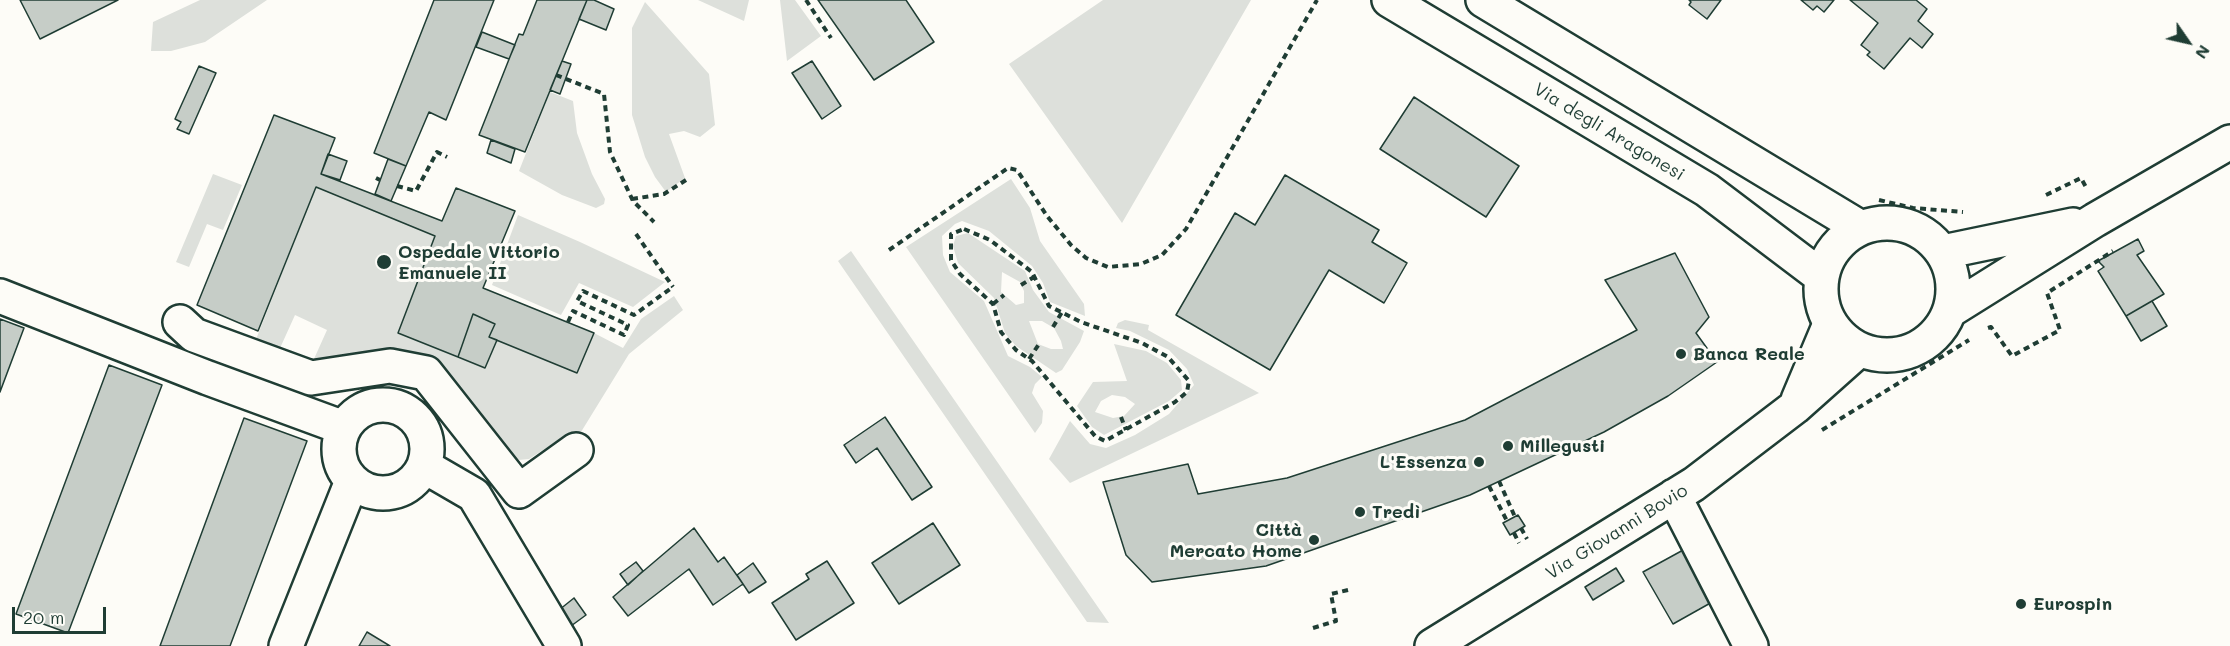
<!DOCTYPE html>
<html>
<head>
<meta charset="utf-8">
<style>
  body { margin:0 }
  #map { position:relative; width:2230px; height:646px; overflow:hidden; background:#fdfcf7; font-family:Mali,sans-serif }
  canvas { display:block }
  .north { position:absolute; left:2158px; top:12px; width:60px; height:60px; -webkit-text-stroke:4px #fdfcf7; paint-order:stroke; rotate:124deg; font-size:16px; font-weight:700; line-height:24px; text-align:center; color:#1f3d34 }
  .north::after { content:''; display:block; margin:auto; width:21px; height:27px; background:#1f3d34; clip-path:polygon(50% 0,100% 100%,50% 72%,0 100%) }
  .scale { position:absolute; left:12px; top:607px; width:94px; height:27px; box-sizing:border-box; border:3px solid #1f3d34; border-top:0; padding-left:8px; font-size:18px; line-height:21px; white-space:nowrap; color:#1f3d34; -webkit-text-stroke:4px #fdfcf7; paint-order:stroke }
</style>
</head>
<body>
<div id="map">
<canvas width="2230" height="646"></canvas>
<div class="north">N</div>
<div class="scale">20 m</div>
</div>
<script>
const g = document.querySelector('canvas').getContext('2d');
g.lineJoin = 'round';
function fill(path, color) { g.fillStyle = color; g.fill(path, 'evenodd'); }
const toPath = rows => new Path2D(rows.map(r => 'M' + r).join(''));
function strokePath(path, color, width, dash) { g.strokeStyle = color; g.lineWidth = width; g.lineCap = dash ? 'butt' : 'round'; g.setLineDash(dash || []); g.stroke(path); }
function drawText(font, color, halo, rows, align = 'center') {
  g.font = font + ' Mali,sans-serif'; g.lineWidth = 6; g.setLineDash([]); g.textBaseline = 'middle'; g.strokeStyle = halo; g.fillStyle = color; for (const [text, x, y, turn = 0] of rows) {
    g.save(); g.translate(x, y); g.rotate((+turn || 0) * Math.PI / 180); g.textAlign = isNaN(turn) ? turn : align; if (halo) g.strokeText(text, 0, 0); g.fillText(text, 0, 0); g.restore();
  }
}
fill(toPath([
  [200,0,267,0,205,42,171,51,151,51,153,22],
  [698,0,749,0,744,21],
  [780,0,795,0,821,36,787,61],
  [1103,0,1251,0,1122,223,1009,64],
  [645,2,709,74,715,125,700,137,684,131,669,134,685,178,666,192,655,177,645,157,632,115,632,28],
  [550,92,573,101,577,133,592,174,605,199,604,204,596,208,562,195,519,171],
  [213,174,242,185,223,230,207,224,189,267,176,262],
  [1011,179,1030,208,1040,241,1084,304,1085,316,1050,302,1043,283,1032,266,989,231,962,221,955,224,942,236,943,255,950,272,984,301,1008,356,1030,367,1042,377,1035,384,1032,393,1043,411,1042,423,1035,433,906,247],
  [316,187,435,236,398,333,484,368,497,340,577,373,594,333,623,348,641,319,674,296,683,310,629,354,573,445,557,441,529,459,508,461,436,363,309,370,327,330,295,315,276,357,251,352],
  [518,215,580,242,665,282,633,307,579,283,561,315,492,285],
  [968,233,1025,271,1033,290,1049,312,1084,331,1080,342,1062,370,1056,373,1016,346,1005,333,994,298,958,263,953,246,956,236],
  [1002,272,1020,282,1024,291,1024,303,1016,305,1001,292],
  [1029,321,1042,321,1054,328,1061,341,1063,349,1051,349,1038,344],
  [851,251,1109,623,1087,622,838,261],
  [1125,320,1149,325,1148,330,1259,393,1070,483,1049,459,1070,421,1090,444,1106,448,1135,435,1169,414,1194,385,1187,369,1169,350,1130,331,1116,328,1118,323],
  [1114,344,1146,351,1167,363,1181,380,1182,390,1169,401,1104,435,1092,427,1077,406,1093,382,1127,381],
  [1112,395,1125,397,1135,404,1124,416,1113,418,1095,412,1101,401]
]), '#dde0db');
const building = toPath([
  [20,0,118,0,40,39,20,0],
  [434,0,494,0,446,120,429,112,406,166,374,153,434,0],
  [537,0,587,0,525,152,479,135,519,34,523,35,537,0],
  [587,0,594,0,614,9,606,30,579,19,587,0],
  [818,0,906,0,934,42,874,80,818,0],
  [1689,0,1721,0,1707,19,1689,5,1691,2,1689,0],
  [1801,0,1834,0,1824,12,1817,6,1813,10,1801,0],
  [1850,0,1916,0,1927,9,1918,21,1933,34,1922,48,1910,38,1884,69,1867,55,1870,52,1861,45,1878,23,1850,0],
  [482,32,515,45,509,59,476,47,482,32],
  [562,61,571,64,560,94,550,90,562,61],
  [812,61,841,106,822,119,792,73,812,61],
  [199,66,216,73,189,134,177,129,181,122,175,119,199,66],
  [1414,97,1519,166,1486,217,1380,149,1414,97],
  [274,115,335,138,321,174,442,221,456,188,515,211,483,288,594,333,577,373,489,337,495,324,473,314,458,357,398,333,435,236,316,187,258,331,197,305,274,115],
  [491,140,515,149,511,163,487,153,491,140],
  [328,154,347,161,340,180,321,174,328,154],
  [388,159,406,166,391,201,375,194,388,159],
  [1285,175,1379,230,1372,242,1407,263,1384,303,1329,270,1270,370,1176,315,1235,213,1255,225,1285,175],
  [2138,239,2144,251,2137,255,2164,294,2126,316,2098,271,2104,267,2098,261,2138,239],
  [1675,253,1709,317,1696,333,1717,362,1668,396,1604,432,1470,495,1266,566,1152,582,1126,555,1103,482,1188,464,1198,494,1287,478,1465,420,1637,330,1605,280,1675,253],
  [2152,301,2167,326,2141,341,2126,316,2152,301],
  [473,314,495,324,489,337,497,340,485,368,458,357,473,314],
  [0,319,24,328,0,392,0,319],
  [109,365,162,385,68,633,16,614,109,365],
  [885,417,932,487,912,500,877,448,856,463,844,445,885,417],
  [244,418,307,441,230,646,160,646,244,418],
  [1518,515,1525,526,1510,535,1503,523,1518,515],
  [933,523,960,565,899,604,872,563,933,523],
  [694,528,718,562,724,557,743,584,713,605,689,569,628,616,613,597,694,528],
  [1685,549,1714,601,1673,624,1643,572,1685,549],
  [827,561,854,603,796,640,772,603,809,579,806,574,827,561],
  [636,562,643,571,628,585,620,574,636,562],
  [753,563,766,582,749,593,737,575,753,563],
  [1616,568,1624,581,1593,600,1585,587,1616,568],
  [574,598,586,615,571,626,559,610,574,598],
  [367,632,390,646,359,646,367,632]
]);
fill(building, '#c6cdc7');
strokePath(building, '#1f3d34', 1.5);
const minor = toPath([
  [0,296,208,378,344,428],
  [180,322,194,335,311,378,390,366,426,373,519,491,576,450],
  [1798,400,1830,324],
  '339 449a44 44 0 1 1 88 0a44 44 0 1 1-88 0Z',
  [424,466,474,495,564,646],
  [1674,496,1751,646],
  [286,646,352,481],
  [1432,646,1694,484,1795,407,1859,350]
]);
const major = toPath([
  [1389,0,1707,190,1822,277],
  [1483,0,1861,228],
  '1821 289a66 66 0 1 1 132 0a66 66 0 1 1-132 0Z',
  [1943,252,2073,225],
  [1951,310,2095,220,2230,142]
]);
strokePath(minor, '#1f3d34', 38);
strokePath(major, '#1f3d34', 38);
strokePath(toPath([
  [806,0,831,38],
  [556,75,604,94,610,152,633,201,654,222],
  [376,178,380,180],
  [397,186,416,191,437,152,447,157],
  [2046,195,2081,178,2087,189],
  [632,199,664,194,686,180],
  [1879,200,1913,208,1963,212],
  [964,229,990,240,1032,272,1049,306,1081,322,1142,343,1168,357,1189,381,1187,392,1175,402,1105,441,1095,436,1032,361,1016,350,1001,332,993,304,960,274,951,260,951,234,964,229],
  [636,234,673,287],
  [889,250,1008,168,1017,170,1047,216,1071,245,1086,258,1108,267,1141,264,1162,255,1186,229,1317,0],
  [1021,285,1034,277],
  [993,304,1004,295],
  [568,322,573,311,624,335,628,325,577,301,583,291,634,315,670,289],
  [1053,327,1062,312],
  [1988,328,1991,327,2012,356,2060,330,2047,293,2113,251],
  [1029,359,1039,344],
  [1121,417,1126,430],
  [1822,430,1969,340],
  [1499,481,1515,517],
  [1489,486,1507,521],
  [1521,528,1527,539],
  [1514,533,1519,543],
  [1313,628,1336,621,1331,594,1352,589]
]), '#1f3d34', 4, [6, 4.5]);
strokePath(minor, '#fdfcf7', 33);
strokePath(major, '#fdfcf7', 33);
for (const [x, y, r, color] of [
  [384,262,8,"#1f3d34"],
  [1681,354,6,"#1f3d34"],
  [1508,446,6,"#1f3d34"],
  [1479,462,6,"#1f3d34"],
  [1360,512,6,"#1f3d34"],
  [1314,540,6,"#1f3d34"],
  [2021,604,6,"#1f3d34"]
]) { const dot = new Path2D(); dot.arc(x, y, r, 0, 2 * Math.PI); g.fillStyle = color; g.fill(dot); strokePath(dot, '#fdfcf7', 2); }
drawText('18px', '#1f3d34', '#fdfcf7', [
  ["Via degli Aragonesi",1609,132,31],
  ["Via Giovanni Bovio",1617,532,-32]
]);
drawText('bold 18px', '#1f3d34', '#fdfcf7', [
  ["Ospedale Vittorio",398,252],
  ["Emanuele II",398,273],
  ["Banca Reale",1693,354],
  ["Millegusti",1520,446],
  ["L'Essenza",1467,462,"right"],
  ["Tredì",1372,512],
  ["Città",1302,530,"right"],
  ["Mercato Home",1302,551,"right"],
  ["Eurospin",2033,604]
], 'left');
</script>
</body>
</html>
